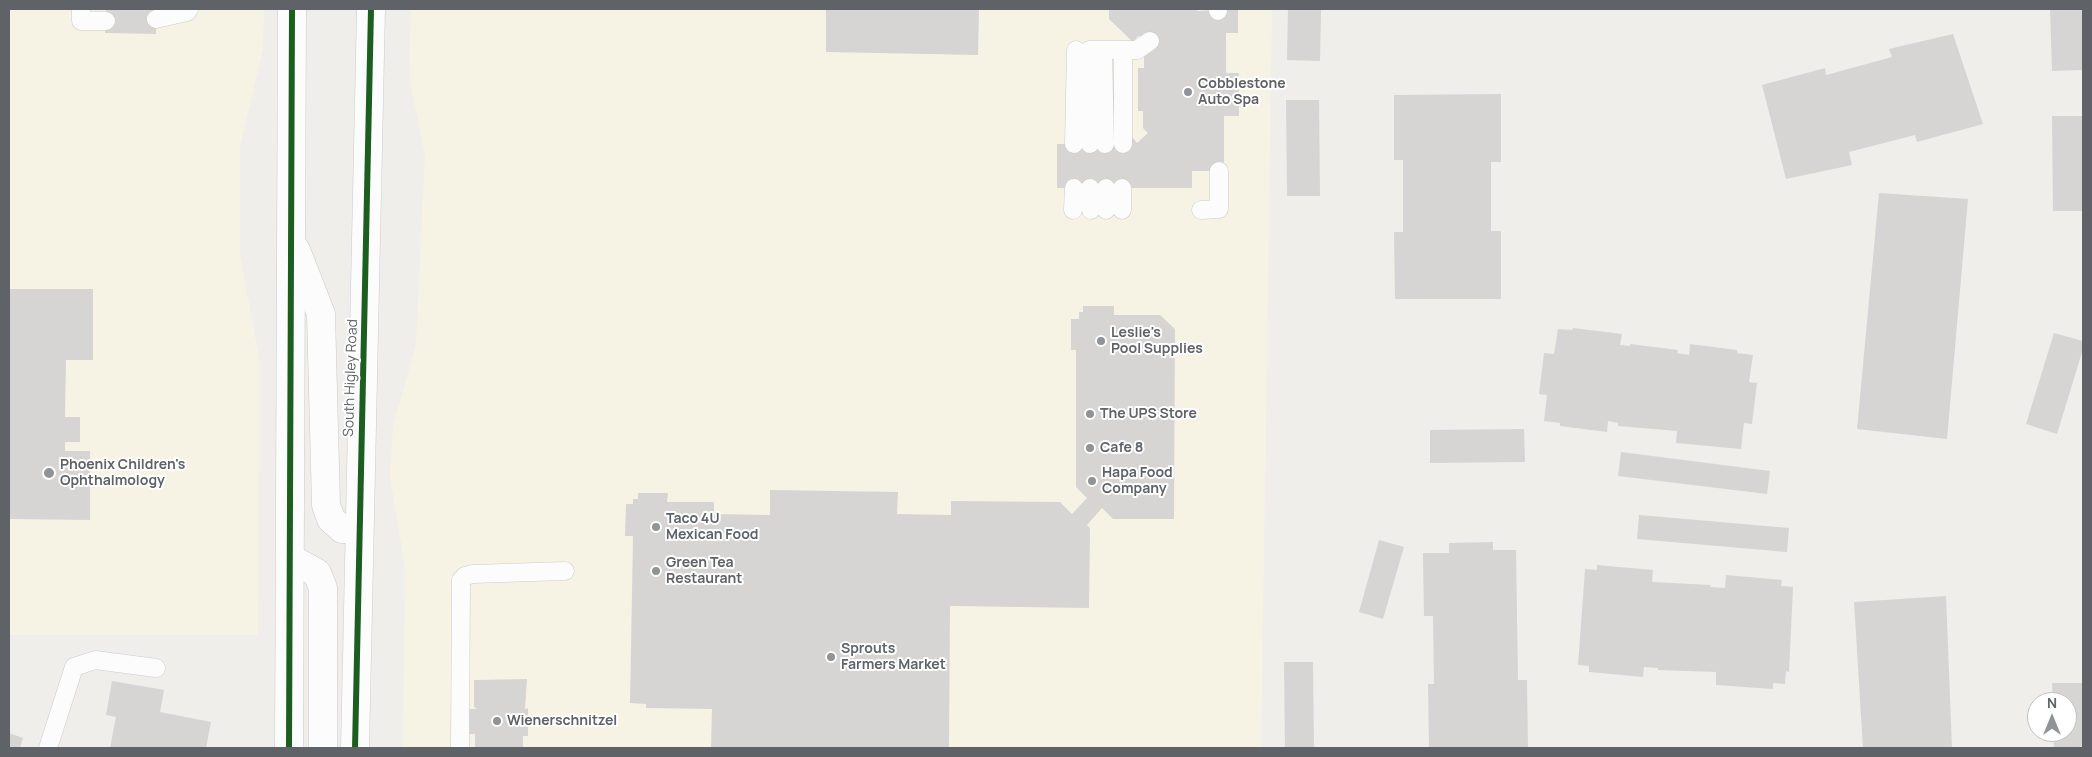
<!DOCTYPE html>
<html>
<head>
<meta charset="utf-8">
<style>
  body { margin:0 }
  #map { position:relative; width:2092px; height:757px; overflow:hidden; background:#efeeea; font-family:Manrope,sans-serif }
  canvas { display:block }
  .frame { position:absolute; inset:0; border:10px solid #5f6368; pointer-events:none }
  .north { position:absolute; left:2027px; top:692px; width:50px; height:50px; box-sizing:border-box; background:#fff; border:1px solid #bfc1c3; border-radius:50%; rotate:0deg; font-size:14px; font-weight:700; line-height:20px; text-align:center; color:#5f6368 }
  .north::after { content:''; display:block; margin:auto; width:18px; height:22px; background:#919496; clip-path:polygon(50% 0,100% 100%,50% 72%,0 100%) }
</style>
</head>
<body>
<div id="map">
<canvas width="2092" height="757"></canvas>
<div class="frame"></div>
<div class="north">N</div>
</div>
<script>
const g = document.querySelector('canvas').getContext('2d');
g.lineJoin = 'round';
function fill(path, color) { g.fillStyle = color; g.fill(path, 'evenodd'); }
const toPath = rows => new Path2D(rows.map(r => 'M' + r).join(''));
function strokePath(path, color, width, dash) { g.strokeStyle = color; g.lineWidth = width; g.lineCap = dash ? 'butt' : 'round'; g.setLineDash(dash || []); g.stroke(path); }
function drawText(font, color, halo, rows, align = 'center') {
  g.font = font + ' Manrope,sans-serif'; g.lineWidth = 4; g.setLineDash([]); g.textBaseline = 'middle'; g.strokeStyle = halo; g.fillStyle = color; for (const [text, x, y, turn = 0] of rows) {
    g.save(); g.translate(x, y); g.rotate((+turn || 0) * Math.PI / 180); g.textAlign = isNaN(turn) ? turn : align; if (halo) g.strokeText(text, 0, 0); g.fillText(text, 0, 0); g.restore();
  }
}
fill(toPath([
  [9,9,264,9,263,49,240,146,240,255,259,358,258,635,9,635],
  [411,9,1272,9,1261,748,403,748,405,568,390,476,393,426,416,345,425,155,409,75]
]), '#f7f3e4');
fill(toPath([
  [106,9,156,9,156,34,105,33],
  [826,9,979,9,978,55,826,52],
  [1109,9,1197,9,1197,11,1238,9,1238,33,1226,33,1226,73,1239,73,1239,116,1224,116,1224,171,1192,171,1192,188,1057,188,1057,144,1127,144,1133,138,1137,143,1148,133,1143,128,1143,111,1138,111,1138,68,1144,68,1144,51,1150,41,1138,36,1133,42,1109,19],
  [1288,9,1321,9,1320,61,1287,60],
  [2050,9,2082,9,2083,70,2052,71],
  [1953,34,1983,124,1917,142,1915,135,1849,152,1852,165,1786,179,1762,85,1825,68,1826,75,1892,57,1889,49],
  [1501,94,1501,162,1491,162,1491,231,1501,231,1501,299,1395,299,1394,232,1403,232,1403,160,1394,160,1394,95],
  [1286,100,1319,100,1320,196,1287,196],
  [2052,116,2083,116,2083,211,2053,211],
  [1879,193,1968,199,1947,439,1857,429],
  [9,289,93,289,93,360,66,360,65,417,80,417,80,442,65,442,65,451,90,451,90,520,9,519],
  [1083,306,1114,306,1114,315,1160,315,1175,329,1174,519,1113,519,1102,508,1087,525,1090,528,1089,608,950,606,949,748,711,748,712,709,646,708,646,704,630,703,633,536,625,536,626,504,633,504,633,499,638,499,638,493,668,493,667,502,714,502,714,514,770,515,770,490,898,492,897,514,951,515,951,501,1060,502,1072,514,1087,498,1076,487,1076,350,1071,350,1071,319,1079,319,1079,312,1083,312],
  [1573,328,1622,334,1620,345,1630,346,1630,344,1678,350,1677,353,1689,355,1690,344,1737,350,1737,353,1753,355,1749,382,1757,383,1752,424,1744,423,1741,449,1676,443,1677,431,1618,426,1618,423,1608,421,1607,432,1560,426,1560,423,1544,421,1547,395,1539,394,1544,353,1554,354,1558,329,1572,330],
  [2054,333,2083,341,2083,349,2057,434,2026,424],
  [1524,429,1525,462,1430,463,1430,430],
  [1621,452,1770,471,1767,494,1618,476],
  [1639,515,1789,528,1787,552,1637,539],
  [1379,540,1404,547,1383,619,1359,612],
  [1493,542,1493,550,1516,550,1518,680,1527,680,1528,748,1429,748,1428,684,1434,684,1433,616,1424,616,1423,553,1449,553,1449,543],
  [1597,565,1653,570,1652,582,1711,585,1710,587,1725,588,1726,575,1782,580,1781,586,1793,587,1789,672,1786,671,1785,684,1773,683,1773,689,1716,685,1716,672,1658,670,1658,668,1644,667,1643,677,1589,672,1589,666,1578,665,1585,569,1597,570],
  [1946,596,1952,748,1863,748,1854,602],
  [1284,662,1313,662,1314,748,1285,748],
  [527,679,525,709,528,708,528,736,523,736,523,748,475,748,475,734,466,734,466,709,477,709,474,707,474,680],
  [112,681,164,690,160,712,211,722,206,748,110,748,116,717,106,715],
  [2052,683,2083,683,2083,748,2054,748,2053,732,2067,732,2067,702,2053,702],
  [9,733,23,738,20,748,9,748]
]), '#d6d5d3');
const lane = toPath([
  [81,9,81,21,106,21],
  [1218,9,1218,11],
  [156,19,187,12,189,9],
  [1103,50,1105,144],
  [1123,50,1123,144],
  [1074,144,1076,50],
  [1090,144,1089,50,1137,50,1150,41],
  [1090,188,1091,210],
  [1106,188,1106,210],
  [1122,188,1122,210],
  [1073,210,1074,188],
  [1201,210,1219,209,1219,171],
  [48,748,74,667,95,660,156,668],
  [460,748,461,580,465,576,473,574,565,571]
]);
const secondary = toPath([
  [296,250,321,314,326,505,331,519,342,529,358,529],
  [290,558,317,573,323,588,323,748],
  [289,748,292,9],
  [355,748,371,9]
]);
strokePath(lane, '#cbcccc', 19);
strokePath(secondary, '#cacacb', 29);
strokePath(lane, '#fdfcfc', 18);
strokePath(secondary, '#fdfcfc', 28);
strokePath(toPath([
  [289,748,292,9],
  [355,748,371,9]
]), '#1b5e20', 6);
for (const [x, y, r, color] of [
  [1188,92,5,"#919496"],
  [1101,341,5,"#919496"],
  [1090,414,5,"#919496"],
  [1090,448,5,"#919496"],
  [49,473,6,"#919496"],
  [1092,481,5,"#919496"],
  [656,527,5,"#919496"],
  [656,571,5,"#919496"],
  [831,657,5,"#919496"],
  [497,721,5,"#919496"]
]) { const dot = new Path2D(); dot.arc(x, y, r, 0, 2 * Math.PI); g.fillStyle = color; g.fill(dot); strokePath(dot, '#fff', 2); }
drawText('bold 14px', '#5f6368', '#fff', [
  ["Cobblestone",1198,84],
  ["Auto Spa",1198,100],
  ["Leslie's",1111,333],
  ["Pool Supplies",1111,349],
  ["The UPS Store",1100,414],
  ["Cafe 8",1100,448],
  ["Phoenix Children's",60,465],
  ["Ophthalmology",60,481],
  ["Hapa Food",1102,473],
  ["Company",1102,489],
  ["Taco 4U",666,519],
  ["Mexican Food",666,535],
  ["Green Tea",666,563],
  ["Restaurant",666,579],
  ["Sprouts",841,649],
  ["Farmers Market",841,665],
  ["Wienerschnitzel",507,721]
], 'left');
drawText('14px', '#5f6368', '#fff', [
  ["South Higley Road",351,378,-88]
]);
</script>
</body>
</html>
